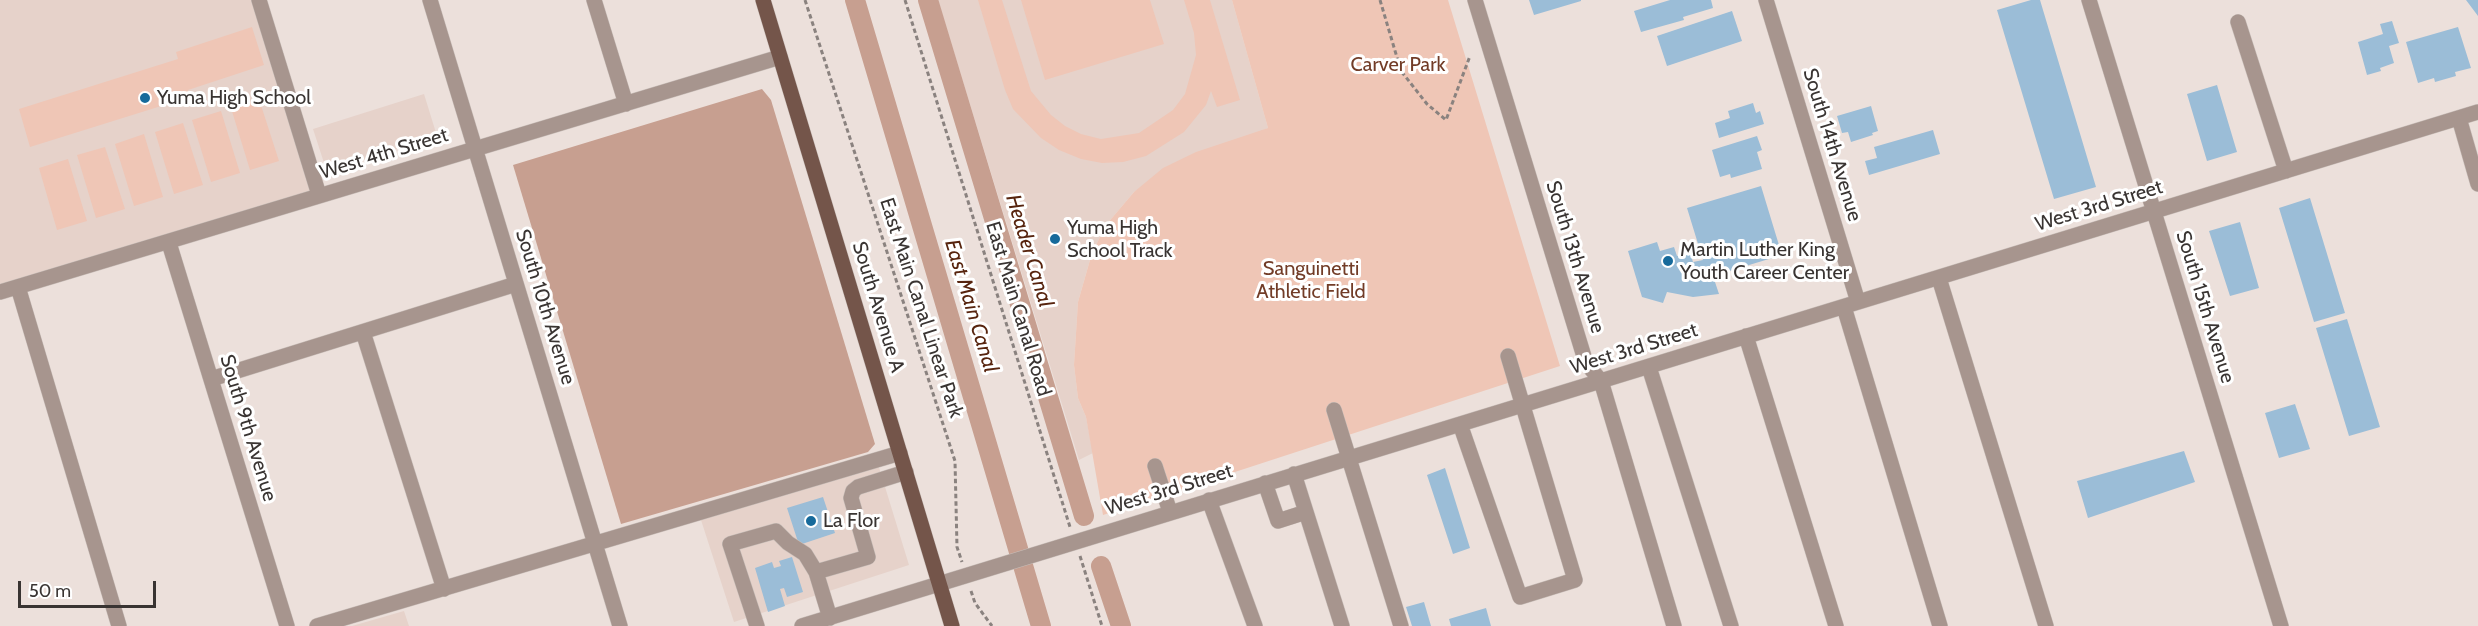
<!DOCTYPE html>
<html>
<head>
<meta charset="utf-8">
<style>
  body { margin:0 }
  #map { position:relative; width:2478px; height:626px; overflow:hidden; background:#ece0db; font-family:Cabin,sans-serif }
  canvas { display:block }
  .scale { position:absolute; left:18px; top:581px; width:138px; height:27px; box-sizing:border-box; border:3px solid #393432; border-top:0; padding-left:8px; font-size:18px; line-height:21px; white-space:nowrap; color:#393432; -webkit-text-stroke:4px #fff; paint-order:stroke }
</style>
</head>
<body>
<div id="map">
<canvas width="2478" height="626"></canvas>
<div class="scale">50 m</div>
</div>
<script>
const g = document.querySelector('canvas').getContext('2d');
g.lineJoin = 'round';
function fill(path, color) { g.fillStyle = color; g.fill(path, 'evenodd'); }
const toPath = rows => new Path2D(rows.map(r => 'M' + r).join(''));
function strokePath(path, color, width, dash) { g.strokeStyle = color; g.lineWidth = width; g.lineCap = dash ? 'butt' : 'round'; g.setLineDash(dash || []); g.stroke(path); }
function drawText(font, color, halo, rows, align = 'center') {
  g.font = font + ' Cabin,sans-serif'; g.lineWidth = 6; g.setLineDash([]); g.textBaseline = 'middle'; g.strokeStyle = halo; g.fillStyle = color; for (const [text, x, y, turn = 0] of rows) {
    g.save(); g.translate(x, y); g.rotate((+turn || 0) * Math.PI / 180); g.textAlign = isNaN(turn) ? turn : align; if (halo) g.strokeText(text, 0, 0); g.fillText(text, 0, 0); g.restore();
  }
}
fill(toPath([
  [0,0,259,0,319,195,0,294],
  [938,0,1232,0,1268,128,1134,192,1106,225,1092,253,1078,302,1074,365,1078,398,1086,417,1093,453,1079,460],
  [424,94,437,136,327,172,313,129],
  [878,464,909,565,734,622,701,520],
  [404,611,409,626,352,626]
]), '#e6d2ca');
fill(toPath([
  [978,0,1002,0,1031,91,1051,115,1065,126,1081,134,1101,139,1139,133,1173,110,1185,94,1196,55,1194,33,1184,0,1210,0,1240,100,1217,107,1211,91,1206,105,1184,132,1146,156,1123,162,1102,163,1081,159,1059,150,1041,138,1013,109,1005,90],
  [1021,0,1150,0,1164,44,1045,80],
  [1232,0,1448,0,1560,366,1103,515,1086,417,1078,398,1074,365,1078,302,1092,253,1106,225,1134,192,1163,168,1196,152,1268,128],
  [252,27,264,65,188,90,190,97,30,147,19,109,178,59,176,52],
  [259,99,279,161,250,170,231,108],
  [221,111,240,173,211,182,192,120],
  [183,123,203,185,174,194,155,132],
  [144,134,163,197,134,206,115,144],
  [105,147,125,209,96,218,77,155],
  [68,159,87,221,57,230,39,168]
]), '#efc6b6');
fill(toPath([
  [762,89,771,100,875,444,868,452,621,524,513,165]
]), '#c79f90');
strokePath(toPath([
  [855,0,1041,626],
  [928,0,1084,516],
  [1101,566,1121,626]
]), '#c79f90', 20);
fill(toPath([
  [1529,0,1581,0,1581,1,1534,15],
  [1670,0,1711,0,1713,8,1683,17,1684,20,1641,32,1634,11],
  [2031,0,2040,0,2096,187,2054,199,1997,10],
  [2466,0,2478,0,2478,16],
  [1732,11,1742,41,1667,66,1657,36],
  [2392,21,2399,43,2389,46,2394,63,2380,68,2381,71,2367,75,2358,42,2383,34,2380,24],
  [2458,27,2471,68,2455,72,2456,76,2435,82,2434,78,2418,83,2406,42],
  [2217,85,2237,152,2207,161,2187,94],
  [1753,103,1756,113,1760,111,1764,124,1719,138,1715,123,1730,118,1728,111],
  [1871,106,1878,131,1872,133,1873,135,1851,142,1848,132,1842,133,1837,116],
  [1933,130,1940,154,1869,175,1865,161,1877,158,1874,147],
  [1757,136,1762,150,1757,152,1762,169,1731,178,1730,174,1720,177,1712,150],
  [1761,186,1782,255,1713,276,1719,294,1693,297,1667,292,1663,303,1642,297,1628,251,1657,242,1660,251,1674,247,1677,256,1690,252,1693,262,1703,260,1687,208],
  [2310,198,2345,313,2314,322,2279,208],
  [2240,222,2259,288,2230,296,2209,231],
  [2347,319,2380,427,2349,436,2316,328],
  [2295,404,2310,449,2279,458,2265,413],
  [2184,451,2195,482,2088,518,2077,481],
  [1445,468,1470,548,1453,554,1427,475],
  [823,497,835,533,799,545,787,508],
  [792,557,803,592,787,597,784,588,780,589,785,606,768,612,755,568,772,562,774,568,781,566,779,561],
  [1424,602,1431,626,1412,626,1406,607],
  [1486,608,1491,626,1451,626,1449,619]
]), '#9bbdd7');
const minor = toPath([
  [259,0,319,195],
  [430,0,620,626],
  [594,0,626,104],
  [1475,0,1586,363,1601,381,1674,626],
  [1766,0,1858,302],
  [2089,0,2281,626],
  [2238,22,2286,171],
  [2459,118,2478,184],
  [169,243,287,626],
  [1939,278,2046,626],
  [18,287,119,626],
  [0,292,780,57],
  [1844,307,1940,626],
  [363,332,444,589],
  [1746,336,1836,626],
  [1649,367,1731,626],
  [211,379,516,284],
  [1334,410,1401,626],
  [1460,424,1520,597,1575,580,1508,356],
  [1155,466,1170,512],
  [1294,474,1342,626],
  [1265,483,1278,521,1306,512],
  [1209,500,1255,626],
  [830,618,816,572,868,557,851,498,853,491,858,487,906,472],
  [317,626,900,453],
  [757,626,730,544,776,531,788,543,805,554,816,572],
  [802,626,2478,112]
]);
const major = toPath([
  [763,0,952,626]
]);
strokePath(minor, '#c8beb9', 16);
strokePath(major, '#c8beb9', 16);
strokePath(toPath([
  [805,0,955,461,957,547,962,562],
  [905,0,1070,527],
  [1380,0,1401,71,1427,104,1446,120,1470,56],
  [1080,556,1102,626],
  [971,591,975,603,992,626]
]), '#8a827f', 3, [4.5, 3]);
strokePath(minor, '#a7958e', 15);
strokePath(major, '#74554a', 15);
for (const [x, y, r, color] of [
  [145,98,6,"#176a9b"],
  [1055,239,6,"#176a9b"],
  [1668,261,6,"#176a9b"],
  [811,521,6,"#176a9b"]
]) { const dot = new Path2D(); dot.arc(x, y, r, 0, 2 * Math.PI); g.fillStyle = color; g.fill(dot); strokePath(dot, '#fff', 2); }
drawText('20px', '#723c27', '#fff', [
  ["Carver Park",1398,65],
  ["Sanguinetti",1311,269],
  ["Athletic Field",1311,292]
]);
drawText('20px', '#393432', '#fff', [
  ["Yuma High School",157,98],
  ["Yuma High",1067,228],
  ["School Track",1067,251],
  ["Martin Luther King",1680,250],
  ["Youth Career Center",1680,273],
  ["La Flor",823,521]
], 'left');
drawText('20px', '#393432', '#fff', [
  ["South 14th Avenue",1832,145,73],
  ["West 4th Street",384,154,-17],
  ["West 3rd Street",2099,206,-17],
  ["South 13th Avenue",1575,257,73],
  ["South 10th Avenue",545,307,73],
  ["South Avenue A",878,307,73],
  ["South 15th Avenue",2205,307,73],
  ["East Main Canal Linear Park",921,308,72],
  ["East Main Canal Road",1018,309,73],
  ["West 3rd Street",1634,349,-17],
  ["South 9th Avenue",248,428,73],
  ["West 3rd Street",1169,490,-17]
]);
drawText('italic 21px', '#57240e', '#fff', [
  ["Header Canal",1029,251,73],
  ["East Main Canal",971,306,73]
]);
</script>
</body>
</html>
